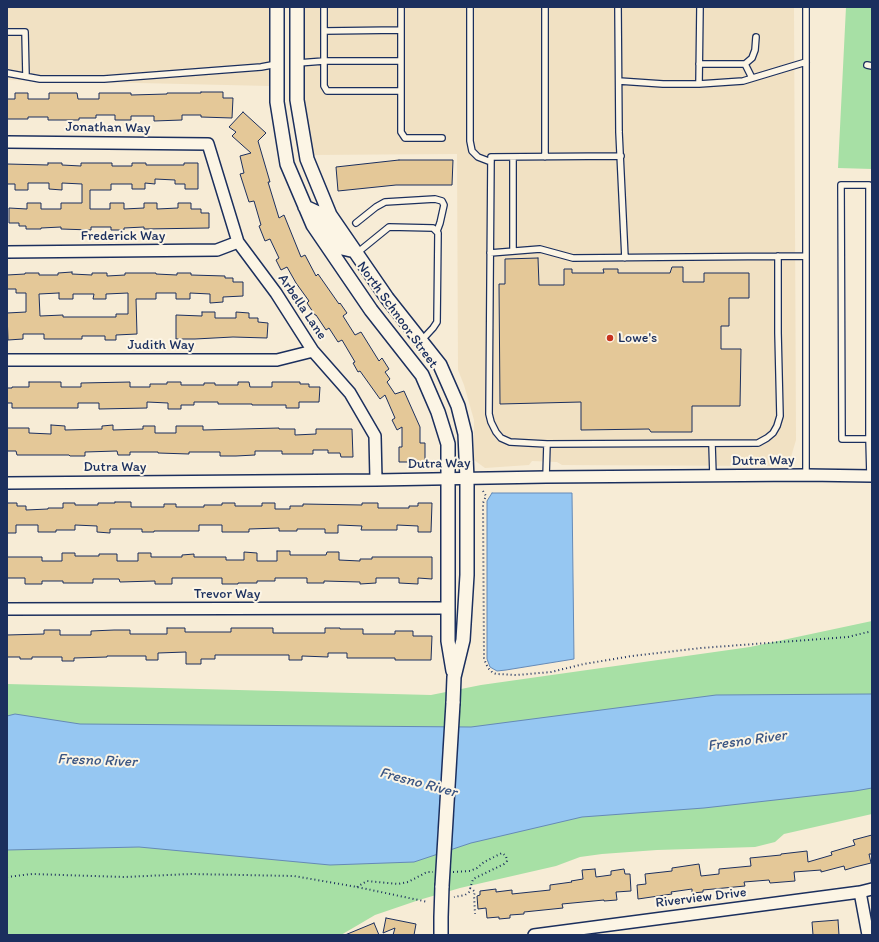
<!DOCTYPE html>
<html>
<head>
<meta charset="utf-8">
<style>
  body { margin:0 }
  #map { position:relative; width:879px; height:942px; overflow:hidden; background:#f7ecd6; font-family:Itim,sans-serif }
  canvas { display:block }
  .frame { position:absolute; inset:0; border:8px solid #1b2f5e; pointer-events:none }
</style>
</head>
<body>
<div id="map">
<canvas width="879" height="942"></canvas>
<div class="frame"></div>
</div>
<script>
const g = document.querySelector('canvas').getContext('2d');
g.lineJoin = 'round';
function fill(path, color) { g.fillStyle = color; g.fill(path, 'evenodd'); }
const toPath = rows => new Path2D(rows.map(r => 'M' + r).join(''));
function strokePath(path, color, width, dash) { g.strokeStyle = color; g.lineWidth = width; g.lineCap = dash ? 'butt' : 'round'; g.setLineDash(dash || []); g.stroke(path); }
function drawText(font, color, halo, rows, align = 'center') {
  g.font = font + ' Itim,sans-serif'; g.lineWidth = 4; g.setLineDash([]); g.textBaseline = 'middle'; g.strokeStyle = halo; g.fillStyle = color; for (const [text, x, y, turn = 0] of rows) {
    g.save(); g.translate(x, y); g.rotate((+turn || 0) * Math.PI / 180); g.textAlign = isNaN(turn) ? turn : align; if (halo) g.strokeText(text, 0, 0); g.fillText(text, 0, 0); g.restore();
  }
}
fill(toPath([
  [7,7,270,7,270,86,7,80],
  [301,7,794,7,796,440,791,457,776,466,562,465,557,462,532,461,529,465,485,468,474,460,474,420,464,385,458,370,457,154,310,155,303,113]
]), '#f1e1c3');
fill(toPath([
  [846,7,872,7,872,169,838,168],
  [872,621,872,814,784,834,775,842,755,847,657,850,602,854,580,857,556,866,460,888,419,900,375,915,341,935,7,935,7,684,431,695,481,685,750,647]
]), '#a7e0a5');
const water = toPath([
  [492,493,572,493,574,659,506,670,497,671,490,667,487,659,487,501,492,493],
  [872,694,872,788,855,791,704,808,582,817,471,843,414,862,330,865,139,847,7,850,7,716,15,714,80,724,471,727,716,695,872,694]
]);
fill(water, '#96c7f2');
strokePath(water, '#658ab7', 1);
const building = toPath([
  [201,92,223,92,223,98,233,98,232,118,201,117,201,115,182,115,182,120,154,121,154,116,131,116,131,120,115,120,115,115,96,115,96,118,79,118,79,120,48,120,48,117,28,117,28,119,7,119,7,99,15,99,15,93,28,93,28,99,49,99,49,93,77,93,78,99,99,99,99,93,131,93,131,95,167,94,167,93,201,93,201,92],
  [243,112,266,133,258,141,270,182,268,182,279,218,284,215,301,257,305,255,316,276,318,274,339,304,340,303,347,313,343,316,355,335,361,332,379,361,382,358,389,369,385,372,390,379,387,382,395,394,404,391,420,427,420,443,425,443,425,462,399,462,399,447,402,447,402,427,397,430,392,420,395,418,385,395,380,399,360,371,358,372,353,363,355,362,342,340,338,342,329,328,326,330,316,315,315,315,307,303,309,301,296,283,287,267,281,270,276,260,279,258,270,239,265,241,259,226,261,225,254,201,249,202,240,174,244,173,240,156,251,153,232,136,236,132,229,127,243,112],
  [399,160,453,160,452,185,396,185,338,191,336,167,399,160],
  [48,163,62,163,62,165,81,166,81,163,112,163,112,166,132,166,132,163,146,163,146,165,184,165,184,163,198,163,198,189,185,189,185,184,175,184,175,180,155,179,155,184,145,183,145,189,132,189,132,184,111,184,111,190,90,190,90,209,110,209,110,203,124,203,124,209,144,208,144,203,157,203,157,209,178,208,178,203,191,203,191,209,201,209,201,213,209,213,209,228,144,229,144,227,124,228,124,230,111,230,111,227,91,227,91,230,61,229,61,227,41,228,41,229,26,229,26,226,19,226,19,223,9,223,9,208,27,209,27,203,41,203,41,209,61,209,61,203,82,203,82,184,62,183,62,190,49,189,49,183,28,183,28,190,15,190,15,184,7,184,7,164,48,165,48,163],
  [538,258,539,285,564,285,564,269,572,269,572,273,604,273,603,269,618,269,618,273,670,273,672,267,683,267,683,282,704,282,704,273,749,273,749,298,729,298,729,326,721,326,721,349,741,349,740,406,692,406,692,432,651,432,649,429,581,430,581,402,500,404,499,284,505,284,505,259,538,258],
  [72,272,72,274,92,275,92,273,107,273,107,276,125,275,125,273,156,273,156,274,177,275,177,273,191,273,191,275,225,276,225,278,233,278,233,282,243,282,243,296,223,297,223,302,210,303,210,294,190,293,190,299,176,299,176,293,156,293,156,299,136,299,137,334,116,335,116,340,105,340,105,336,82,336,82,339,44,339,44,334,23,334,23,339,8,340,7,313,26,312,26,293,16,293,16,289,7,289,7,275,25,274,25,273,39,273,39,275,58,275,58,273,72,272],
  [59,293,59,299,73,299,73,294,94,294,93,299,106,299,106,294,128,293,128,314,116,314,116,317,63,317,63,315,40,316,39,294,59,293],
  [202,312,215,312,215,318,236,318,236,312,249,313,249,318,258,318,258,322,268,323,267,338,233,337,195,339,176,339,176,315,202,316,202,312],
  [29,382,61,382,61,387,81,387,81,383,130,382,130,387,150,387,150,384,167,384,167,382,181,382,181,385,204,385,204,383,215,383,215,385,238,385,238,382,249,382,250,387,272,387,272,382,300,382,300,384,309,384,309,387,320,387,319,402,299,402,299,408,286,408,286,405,252,405,252,404,218,404,218,402,194,402,194,405,181,405,181,409,168,409,168,403,147,402,147,408,99,409,99,403,78,403,78,408,12,408,12,403,7,403,7,388,12,388,12,387,29,387,29,382],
  [51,425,65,426,65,430,102,429,102,426,113,425,113,430,143,429,143,426,155,426,155,433,176,433,176,426,203,426,203,430,279,428,279,429,295,429,295,435,316,434,316,429,352,429,353,457,341,457,340,453,328,453,328,450,313,450,313,454,282,454,282,451,255,451,255,455,236,456,220,456,220,452,189,452,189,454,158,453,158,452,130,452,130,455,118,455,117,451,85,452,85,456,70,456,69,455,17,455,16,451,7,451,7,428,29,428,29,433,51,434,51,425],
  [115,502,131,502,131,507,164,507,164,504,176,504,176,507,204,507,204,505,222,505,222,503,235,503,235,506,262,506,262,503,275,503,275,509,290,509,290,506,303,506,303,504,362,505,362,503,378,503,378,508,409,508,409,506,418,506,418,503,432,503,431,532,418,532,418,526,397,525,397,530,361,530,362,526,338,525,338,533,325,533,325,529,297,529,297,531,279,531,279,528,249,529,249,532,222,532,222,525,199,525,199,531,154,531,154,532,142,532,142,529,110,529,110,533,97,532,97,526,75,525,75,530,56,530,56,532,38,532,38,525,16,525,16,533,7,533,7,503,17,503,17,506,26,506,26,510,48,509,48,508,63,508,63,503,75,503,75,505,98,505,98,503,115,503,115,502],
  [277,551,290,551,290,555,326,555,327,552,339,552,339,560,360,561,360,559,372,559,372,557,432,557,432,579,418,578,418,584,399,583,399,578,376,578,376,583,360,584,360,582,324,581,324,583,307,583,307,578,275,578,275,581,257,581,257,583,238,583,238,584,222,584,222,578,172,578,172,584,155,584,155,581,120,582,119,579,93,579,93,583,63,583,63,581,42,581,42,584,25,584,25,578,7,578,7,557,42,557,42,561,62,561,62,553,75,553,75,556,99,556,99,554,117,554,117,561,138,561,138,553,151,553,151,557,182,557,182,555,194,554,194,557,226,557,226,560,244,560,244,552,257,553,257,561,277,561,277,551],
  [167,628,185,628,185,632,231,632,231,628,273,628,273,633,325,633,325,628,340,628,340,629,363,629,363,634,395,634,395,631,413,631,413,636,432,636,431,660,395,660,395,658,347,658,347,653,328,653,328,657,302,656,302,660,289,660,289,655,215,655,215,659,201,659,201,664,186,664,186,652,158,653,158,660,146,660,146,656,107,656,107,657,74,658,74,661,62,661,62,657,32,657,32,659,20,659,20,657,7,657,7,635,44,634,44,630,60,630,60,635,91,635,91,631,114,630,130,630,130,634,167,634,167,628],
  [872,835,872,854,869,854,871,863,855,867,845,870,844,866,821,872,821,870,794,872,795,881,770,883,769,880,744,882,745,886,703,890,703,892,692,893,692,889,671,892,672,894,638,899,637,885,646,884,645,874,672,871,672,868,699,864,701,876,719,874,719,869,751,866,750,858,781,855,781,854,807,851,808,862,832,855,831,852,855,845,853,840,872,835],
  [595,869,596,877,611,875,611,871,624,869,625,874,630,874,631,891,616,892,617,900,604,901,604,900,562,904,563,908,524,912,524,914,510,915,510,918,499,919,499,917,487,918,486,908,478,909,477,896,480,895,480,891,496,889,496,892,512,890,512,894,550,890,550,885,572,882,571,881,583,879,582,870,595,869],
  [386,918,416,924,414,935,393,935,395,928,383,933,386,918],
  [838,920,839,935,813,935,812,922,838,920],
  [374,923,379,935,345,935,374,923]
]);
fill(building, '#e4c898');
strokePath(building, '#1b2f5e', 1);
const service = toPath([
  [324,7,324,86,327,91,401,91,401,132,405,138,442,138],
  [470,7,470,141,472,151,478,157,491,162],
  [545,7,545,157],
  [618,7,619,132,625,258],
  [324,31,401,30],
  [7,32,25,32,26,76],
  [298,63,324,61,401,61],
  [699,64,745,64],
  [867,65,872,66],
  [7,73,40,79,104,79,261,67,277,64],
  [752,78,745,64,752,58,755,50,756,37],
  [619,81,663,84,699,84,743,81,806,62],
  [699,84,700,7],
  [401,91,401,7],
  [621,156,491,157,489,414,491,422,496,432,501,438,510,442,547,444,758,443,767,438,773,433,777,426,780,416,778,333,778,256],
  [513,157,513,251],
  [356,223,376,207,385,202,435,199,442,201,444,205,440,223,437,231],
  [357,253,389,227,433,228,438,233,437,322,433,328,421,341],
  [490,253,540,249,573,258,806,256],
  [869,439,869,185,841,185,842,439,869,439,870,476],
  [712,444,713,476],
  [806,475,806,7],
  [546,477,547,444]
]);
const minor = toPath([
  [7,142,208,144,238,242,276,293,313,351,350,393,375,436,376,480],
  [7,252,217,250,238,242],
  [7,360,277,360,313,351],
  [7,483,376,480,546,477,806,475,872,476],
  [7,609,448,608],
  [860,892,868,935],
  [534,935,860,892,872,889]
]);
const tertiary = toPath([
  [277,7,277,102,287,164,313,225,371,310,422,375,438,412,448,444,448,641,453,671],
  [297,7,297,100,307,159,330,215,387,298,440,365,458,406,465,434,467,479,467,575,463,640,454,677,453,703],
  [305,207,318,213,338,247,355,251],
  [441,935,441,917,442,886]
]);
strokePath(service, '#1b2f5e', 8);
strokePath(minor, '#1b2f5e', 14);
strokePath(tertiary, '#1b2f5e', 16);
strokePath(toPath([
  [483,491,486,496,483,503,484,658,486,664,489,669,493,673,497,674,517,675,551,672,584,664,632,656,701,648,848,637,872,631],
  [453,872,470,871,477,868,484,862,502,853,506,856,507,861,504,864,473,879,469,892,465,895,454,897],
  [7,877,32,874,124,877,191,874,294,876,357,887,428,902],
  [357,887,367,881,398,884,408,882,427,872,433,872],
  [470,888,473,890,475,892,474,895,475,914]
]), '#1b2f5e', 2, [1, 3]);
strokePath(service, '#fcf5e5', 5.5);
strokePath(minor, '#fcf5e5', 11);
strokePath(tertiary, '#fcf5e5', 13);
const tertiaryBridge = toPath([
  [442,886,453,703]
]);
strokePath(tertiaryBridge, '#1b2f5e', 16, []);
strokePath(tertiaryBridge, '#fcf5e5', 13);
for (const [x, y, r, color] of [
  [610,338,4,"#c8321e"]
]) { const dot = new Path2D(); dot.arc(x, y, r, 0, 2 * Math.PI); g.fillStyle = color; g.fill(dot); strokePath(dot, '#fcf5e5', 1.5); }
drawText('14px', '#1b2f5e', '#fcf5e5', [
  ["Jonathan Way",108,128,1],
  ["Frederick Way",123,236],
  ["Arbella Lane",302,307,56],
  ["North Schnoor Street",397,315,54],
  ["Judith Way",161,345],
  ["Dutra Way",763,461,-1],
  ["Dutra Way",439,464,-1],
  ["Dutra Way",115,467],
  ["Trevor Way",227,594],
  ["Riverview Drive",701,898,-7]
]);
drawText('14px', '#1b2f5e', '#fcf5e5', [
  ["Lowe's",618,338]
], 'left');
drawText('italic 15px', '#3a5583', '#fcf5e5', [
  ["Fresno River",747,741,-8],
  ["Fresno River",97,761,2],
  ["Fresno River",418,783,15]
]);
</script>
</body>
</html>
